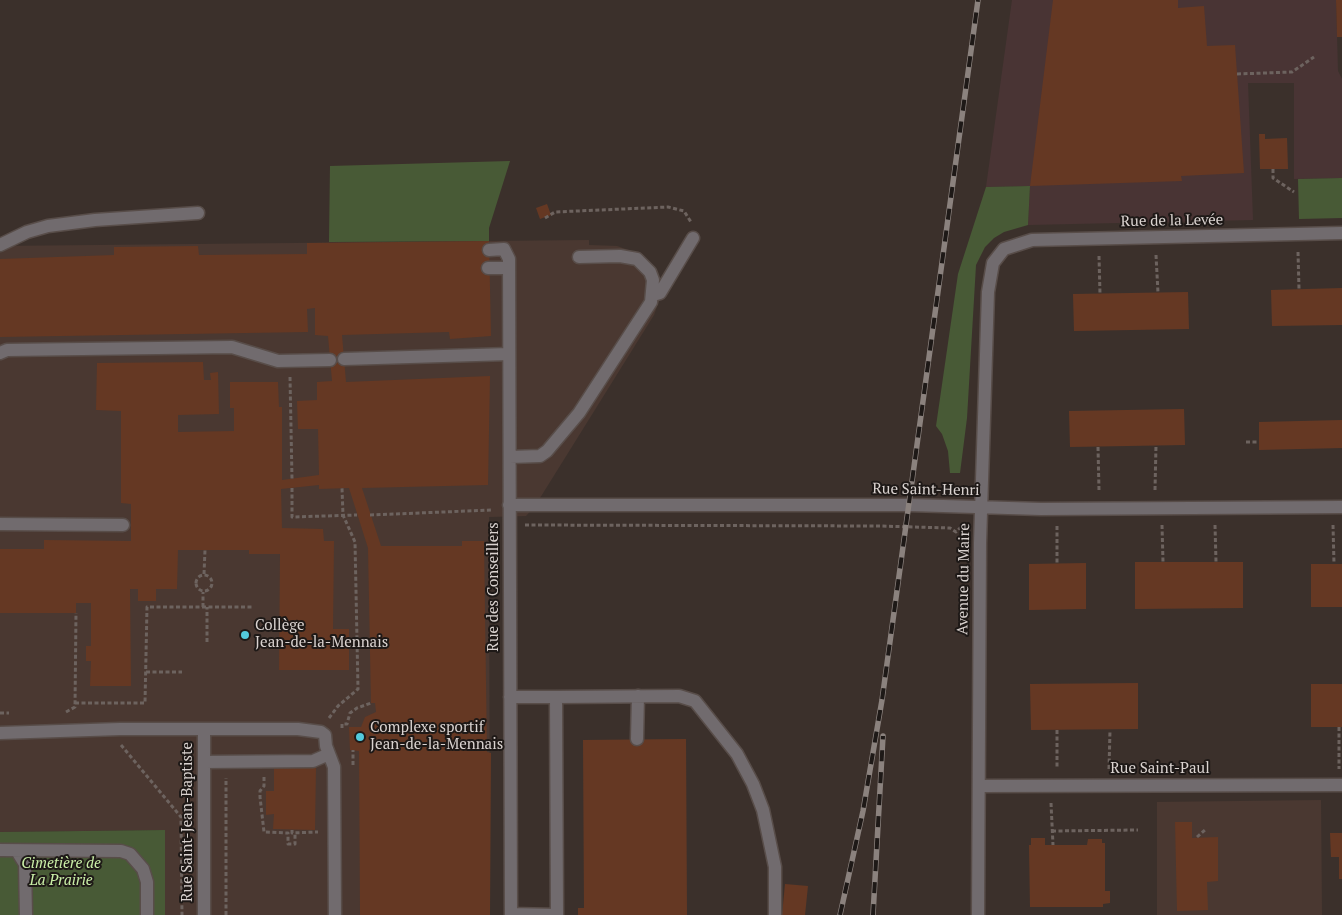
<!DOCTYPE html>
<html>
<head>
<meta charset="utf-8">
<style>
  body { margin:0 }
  canvas { display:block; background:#3b302b }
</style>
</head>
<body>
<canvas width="1342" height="915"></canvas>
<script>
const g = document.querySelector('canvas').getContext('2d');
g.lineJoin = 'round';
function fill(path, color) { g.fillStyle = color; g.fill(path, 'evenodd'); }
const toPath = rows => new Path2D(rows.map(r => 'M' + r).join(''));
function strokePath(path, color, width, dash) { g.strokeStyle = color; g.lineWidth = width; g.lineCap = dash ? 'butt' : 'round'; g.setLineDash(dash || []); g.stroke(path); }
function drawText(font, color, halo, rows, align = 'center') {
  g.font = font + ' "PT Serif",serif'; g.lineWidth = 4; g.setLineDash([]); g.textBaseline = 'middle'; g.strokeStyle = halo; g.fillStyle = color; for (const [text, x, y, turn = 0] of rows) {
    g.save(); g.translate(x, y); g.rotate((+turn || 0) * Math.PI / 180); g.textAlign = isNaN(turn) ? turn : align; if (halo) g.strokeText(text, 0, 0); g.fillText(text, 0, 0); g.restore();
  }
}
fill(toPath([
  [589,240,589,245,617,246,643,255,658,272,661,284,659,301,654,315,535,506,526,516,489,517,490,915,165,915,165,830,0,832,0,246],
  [1321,800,1322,915,1157,915,1157,802]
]), '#4a3831');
fill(toPath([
  [1012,0,1336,0,1338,71,1342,79,1342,178,1294,179,1294,83,1248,83,1253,220,1028,225,1030,186,986,187]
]), '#493434');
fill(toPath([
  [510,161,489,228,489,241,329,242,330,166],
  [1342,178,1342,218,1299,219,1298,179],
  [1030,186,1028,225,1004,232,994,238,985,247,976,265,967,418,960,473,950,473,948,451,942,434,936,426,958,274,986,187],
  [165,830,165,915,0,915,0,832]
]), '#485a36');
fill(toPath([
  [1053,0,1178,0,1178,8,1204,6,1207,46,1235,45,1244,173,1181,176,1182,181,1030,186],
  [1336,0,1342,0,1342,37,1337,37],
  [1259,134,1265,134,1265,139,1287,138,1288,169,1260,169],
  [547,204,551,215,540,219,536,208],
  [489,241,491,336,450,339,449,332,342,335,346,382,490,376,488,485,362,488,381,546,462,546,462,541,484,541,487,752,491,753,490,915,360,915,359,751,350,750,349,727,361,727,365,717,376,712,375,703,371,703,368,548,349,488,319,489,319,485,281,489,282,528,323,529,324,541,334,541,333,629,349,629,349,670,279,670,280,554,249,554,249,550,178,550,177,589,156,589,156,601,138,601,138,589,130,589,131,686,90,686,91,661,86,661,86,646,91,646,91,603,76,603,76,613,0,613,0,549,44,549,44,540,131,541,131,504,121,503,121,411,96,410,97,363,203,362,204,380,211,380,210,373,218,372,219,414,178,415,178,432,234,431,234,408,230,408,230,382,278,382,279,407,282,407,282,480,319,475,318,429,298,429,297,401,317,400,317,382,332,381,328,336,315,335,315,308,307,309,308,332,0,337,0,259,114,255,114,247,198,246,199,255,307,254,307,243],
  [1342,288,1342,325,1272,326,1271,290],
  [1188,292,1189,329,1074,331,1073,294],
  [1184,409,1185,445,1070,447,1069,411],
  [1342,420,1342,448,1259,450,1259,422],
  [1135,562,1243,562,1243,608,1135,609],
  [1086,563,1086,609,1029,610,1029,564],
  [1311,564,1342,564,1342,607,1311,607],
  [1138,683,1138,729,1031,730,1030,684],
  [1311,684,1342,684,1342,727,1311,727],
  [686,739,687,915,578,915,578,908,584,908,583,740],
  [274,768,316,768,315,830,273,829,274,814,266,815,266,791,274,791],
  [1175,822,1192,822,1192,838,1218,837,1218,881,1207,882,1208,910,1177,911],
  [1330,833,1342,833,1342,879,1339,879,1339,857,1331,857],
  [1031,838,1045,838,1045,845,1087,845,1088,839,1102,839,1102,843,1105,843,1105,891,1110,891,1110,903,1103,904,1103,907,1030,907,1029,845,1031,845],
  [785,884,808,886,805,915,782,915]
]), '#653823');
const minor = toPath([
  [0,245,27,232,48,226,95,220,198,213],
  [489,250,504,249,509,259,511,915],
  [488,268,509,268],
  [653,295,660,293,693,238],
  [0,353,7,350,232,347,278,361,330,360],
  [344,359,509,354],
  [510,457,540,456,547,451,579,413,651,302,653,280,650,272,637,259,620,256,579,257],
  [509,505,910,505,1041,509,1342,507],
  [0,524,123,525],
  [510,697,556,697,557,915],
  [556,697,679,696,695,701,737,754,753,784,763,810,775,867,775,915],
  [204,729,204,915],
  [0,733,120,729,298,729,321,732,325,735,326,746,334,767,335,915],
  [637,739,638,696],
  [204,762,313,761,329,754],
  [979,786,1342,785],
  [0,850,121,851,130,854,143,869,147,882,147,915],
  [17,851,25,864,26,915],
  [511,914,556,915],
  [978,915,980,543,988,292,993,263,1004,249,1032,240,1342,233]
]);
strokePath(minor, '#584d49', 15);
strokePath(toPath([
  [1237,74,1292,72,1314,57],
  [1273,169,1273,178,1294,192],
  [545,218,555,212,668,207,684,211,691,222],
  [1298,252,1299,289],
  [1156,255,1158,293],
  [1099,256,1100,294],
  [290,377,292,479],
  [1246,442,1259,442],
  [1098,447,1099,490],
  [292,488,292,517,357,515],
  [1155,490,1156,445],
  [370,515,492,510],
  [525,525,879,526,950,528,956,532,964,524],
  [1162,525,1163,562],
  [1215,525,1216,562],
  [1333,525,1334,564],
  [1057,526,1057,563],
  [204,574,205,550],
  '196 583a8 8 0 1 1 16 0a8 8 0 1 1-16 0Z',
  [203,607,203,592],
  [207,642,207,607],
  [146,672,182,672],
  [75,703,145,703,147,607,253,607],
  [66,712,75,707,76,613],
  [0,713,9,713],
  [329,718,338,706,358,689,355,542,343,515,342,488],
  [1339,727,1339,769],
  [342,728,342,724,347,724,350,713,357,708,371,703],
  [1057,730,1057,769],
  [121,745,181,817,182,915],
  [353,765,353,750],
  [1109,769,1110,730],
  [264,777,264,786,260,791,260,797,264,832,288,833,288,844,295,844,295,833],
  [1051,803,1053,845],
  [292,830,292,833,318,832],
  [1052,831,1138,830],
  [1197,837,1206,829],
  [226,915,226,778]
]), '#6d635f', 3, [4, 2.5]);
strokePath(minor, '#716b6e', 12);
const rail = toPath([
  [840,915,863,811,882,700,978,0],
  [873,915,883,736]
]);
strokePath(rail, '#8b827e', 5.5);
strokePath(rail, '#1e1917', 4, [11]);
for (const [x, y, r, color] of [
  [245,635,5,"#53cadc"],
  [360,737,5,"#53cadc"]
]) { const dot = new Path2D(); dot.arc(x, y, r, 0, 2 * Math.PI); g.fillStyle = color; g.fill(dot); strokePath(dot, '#1e1917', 2); }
drawText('15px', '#dad3d0', '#1e1917', [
  ["Rue de la Levée",1172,221,-1],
  ["Rue Saint-Henri",926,490,1],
  ["Avenue du Maire",964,579,-89],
  ["Rue des Conseillers",494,587,-90],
  ["Rue Saint-Paul",1160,769],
  ["Rue Saint-Jean-Baptiste",188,822,-90]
]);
drawText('15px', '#dad3d0', '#1e1917', [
  ["Collège",255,626],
  ["Jean-de-la-Mennais",255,643],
  ["Complexe sportif",370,728],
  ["Jean-de-la-Mennais",370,745]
], 'left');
drawText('italic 15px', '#caefa7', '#1e1917', [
  ["Cimetière de",61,864],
  ["La Prairie",61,881]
]);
</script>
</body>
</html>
